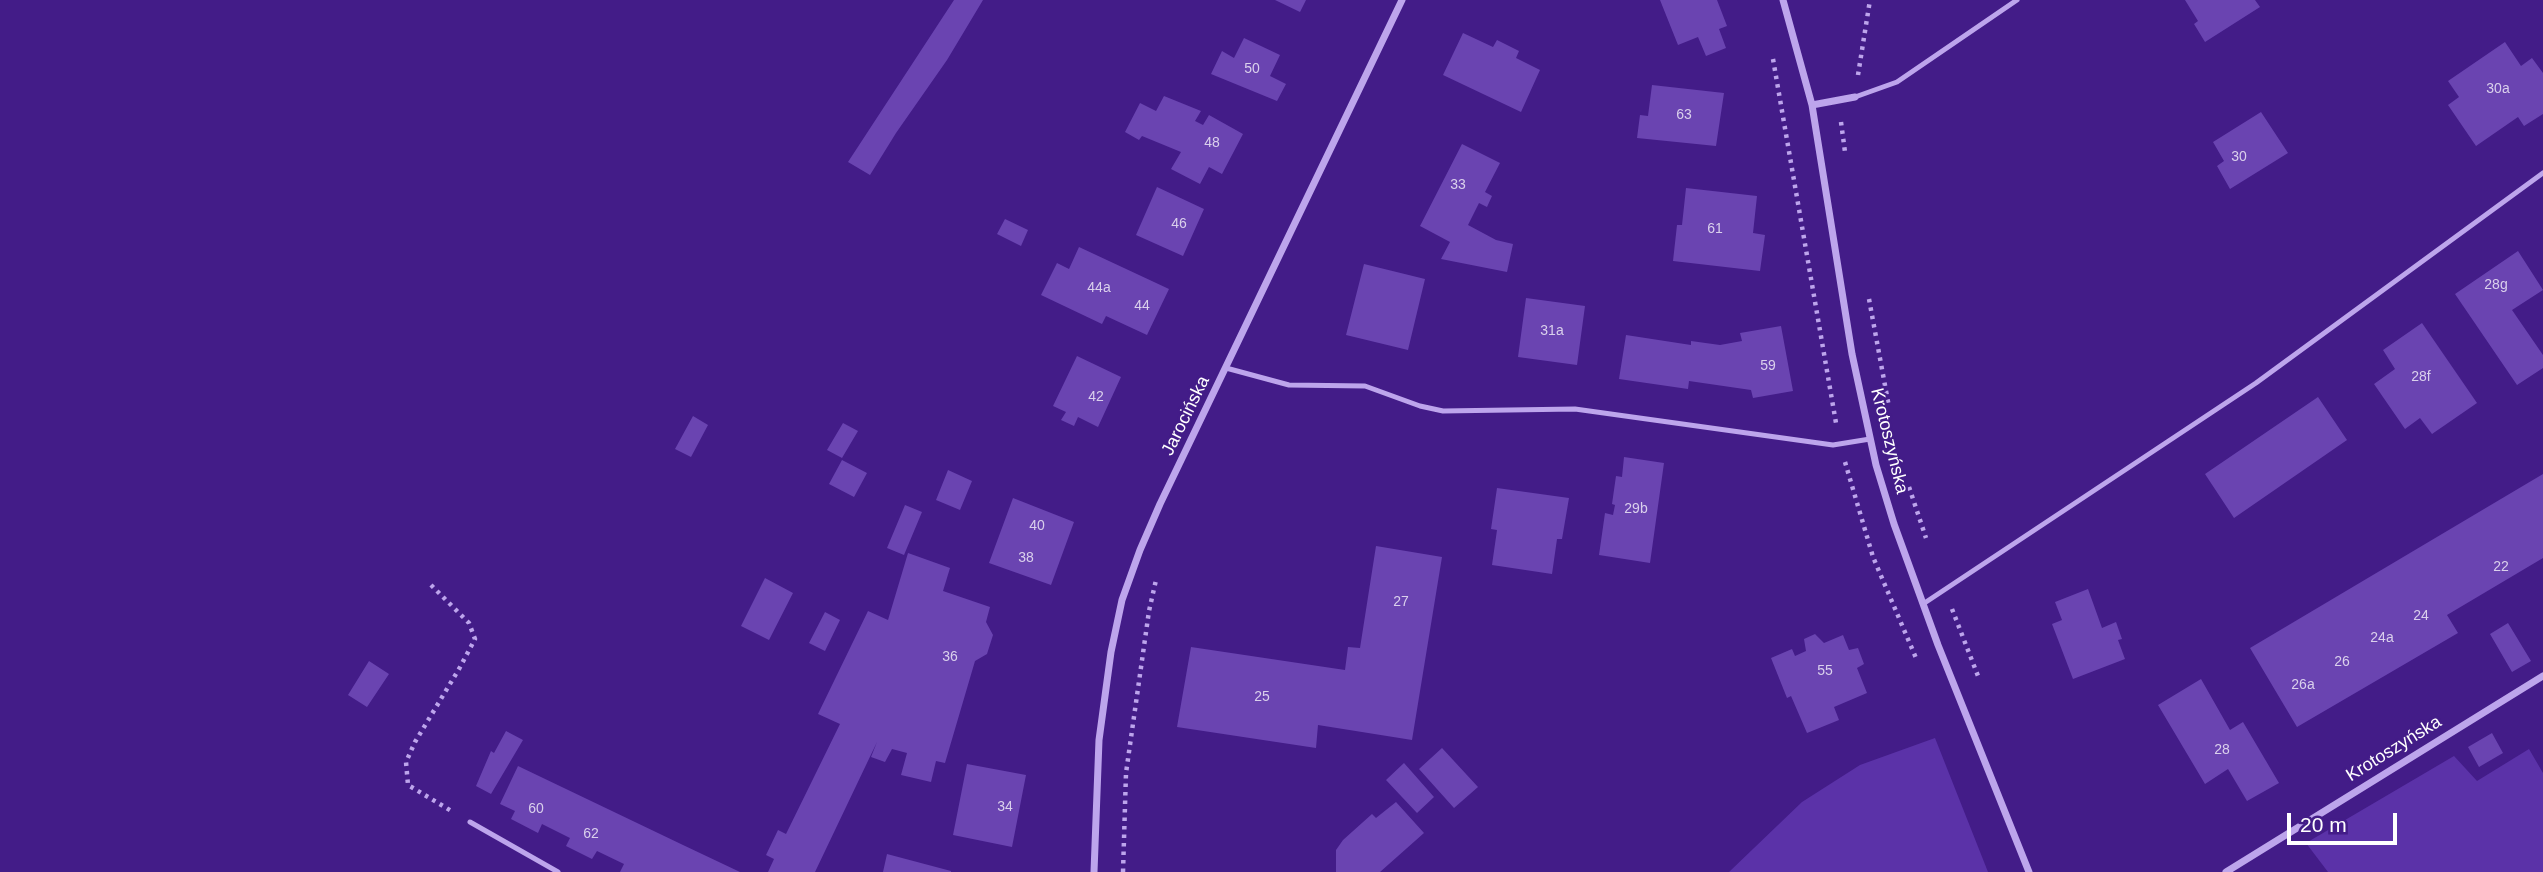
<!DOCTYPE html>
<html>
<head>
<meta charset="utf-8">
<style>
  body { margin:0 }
  #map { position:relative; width:2543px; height:872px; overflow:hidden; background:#431c88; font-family:Helvetica,sans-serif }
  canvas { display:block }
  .scale { position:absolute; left:2287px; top:813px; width:110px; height:32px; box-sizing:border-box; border:4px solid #fff; border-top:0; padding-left:9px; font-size:21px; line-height:24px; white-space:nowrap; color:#fff; -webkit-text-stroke:5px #431c88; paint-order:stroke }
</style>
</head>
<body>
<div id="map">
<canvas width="2543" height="872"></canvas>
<div class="scale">20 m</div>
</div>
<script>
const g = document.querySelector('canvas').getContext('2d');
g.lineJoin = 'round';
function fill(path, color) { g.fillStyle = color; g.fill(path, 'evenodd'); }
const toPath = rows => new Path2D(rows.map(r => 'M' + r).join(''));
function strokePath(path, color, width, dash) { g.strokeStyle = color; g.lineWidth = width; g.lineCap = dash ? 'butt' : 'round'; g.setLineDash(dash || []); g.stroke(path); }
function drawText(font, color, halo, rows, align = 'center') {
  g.font = font + ' Helvetica,sans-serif'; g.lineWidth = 5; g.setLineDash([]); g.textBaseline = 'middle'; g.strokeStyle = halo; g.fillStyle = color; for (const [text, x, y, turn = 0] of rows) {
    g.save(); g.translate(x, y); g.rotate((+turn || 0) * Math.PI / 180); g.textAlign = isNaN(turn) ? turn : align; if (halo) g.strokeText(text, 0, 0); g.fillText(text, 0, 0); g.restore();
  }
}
fill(toPath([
  [1935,738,1988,872,1729,872,1802,802,1860,765],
  [2529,749,2543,773,2543,872,2328,872,2306,843,2454,756,2477,781]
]), '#5b32a8');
fill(toPath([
  [954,0,983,0,947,60,896,133,870,175,848,162],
  [1275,0,1306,0,1300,12],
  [1660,0,1717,0,1727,26,1719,29,1726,48,1706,56,1698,37,1678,45],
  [2185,0,2255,0,2260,7,2205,42,2194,24,2198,21],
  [1463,33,1493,47,1497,40,1519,51,1516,58,1540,70,1521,112,1443,75],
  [1244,38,1280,55,1270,76,1286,84,1277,101,1211,74,1222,51,1234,58],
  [2505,42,2521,66,2532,58,2543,73,2543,114,2524,126,2518,117,2476,146,2448,105,2459,97,2448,81],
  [1652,85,1724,93,1716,146,1637,138,1640,115,1648,116],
  [1164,96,1201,111,1195,121,1203,125,1209,115,1243,134,1222,174,1209,167,1200,184,1171,169,1181,152,1142,136,1139,140,1125,132,1140,103,1156,111],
  [2261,112,2288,153,2230,189,2217,166,2224,161,2213,142],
  [1462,144,1500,163,1485,192,1492,196,1487,207,1479,203,1468,225,1496,240,1513,244,1507,272,1441,259,1450,242,1420,226],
  [1157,187,1204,209,1183,256,1136,235],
  [1686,188,1757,196,1753,233,1765,235,1760,271,1673,261,1677,225,1682,225],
  [1005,219,1028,230,1021,246,997,234],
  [1079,247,1169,289,1147,335,1106,316,1102,324,1041,295,1057,263,1069,269],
  [2518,251,2543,290,2512,310,2543,355,2543,368,2517,385,2455,294],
  [1364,264,1425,279,1408,350,1346,335],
  [1526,298,1585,306,1577,365,1518,357],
  [2422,323,2477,403,2432,434,2420,418,2405,429,2374,384,2395,369,2383,350],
  [1781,326,1793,391,1753,398,1751,390,1689,381,1688,389,1619,379,1626,335,1691,345,1691,341,1720,345,1742,341,1740,333],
  [1077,356,1121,377,1098,427,1078,417,1074,426,1061,420,1066,412,1053,406],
  [2318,397,2347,440,2234,518,2205,474],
  [693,416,708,425,691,457,675,449],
  [843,423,858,431,842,458,827,450],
  [1624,457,1664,463,1650,563,1599,555,1605,513,1613,515,1615,505,1612,504,1616,476,1622,477],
  [842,460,867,473,854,497,829,484],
  [948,470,972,481,960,510,936,500],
  [2543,474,2543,558,2447,615,2458,633,2297,727,2250,648],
  [1497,488,1569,498,1562,539,1557,539,1552,574,1492,565,1497,530,1491,529],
  [1013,498,1074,522,1051,585,989,563],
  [905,505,922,512,904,555,887,548],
  [1376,546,1442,557,1412,740,1318,725,1316,748,1177,727,1191,647,1345,670,1348,647,1360,648],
  [908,553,950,568,943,591,990,607,986,622,993,635,987,654,975,661,945,763,936,761,931,782,901,775,907,753,892,749,885,762,871,757,877,742,815,872,768,872,774,859,766,855,778,830,786,834,840,724,818,714,868,611,888,620],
  [765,578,793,593,769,640,741,626],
  [2088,589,2102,628,2116,622,2122,639,2118,640,2125,659,2073,679,2052,624,2062,620,2055,602],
  [825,612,840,620,825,651,809,643],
  [2508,623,2531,661,2512,672,2490,634],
  [1815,634,1824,643,1843,635,1849,650,1858,648,1864,664,1857,668,1867,693,1834,707,1839,720,1807,733,1791,696,1787,698,1771,658,1792,649,1795,656,1806,651,1804,639],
  [369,661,389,674,367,707,348,695],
  [2201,679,2230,730,2243,722,2279,783,2247,801,2228,769,2205,784,2158,705],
  [506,731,523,740,491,794,476,786,491,751,494,753],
  [2492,733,2503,753,2479,767,2468,747],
  [1442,748,1478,787,1454,808,1419,769],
  [1404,763,1434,797,1417,813,1386,780],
  [967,764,1026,775,1012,847,953,835],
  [518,766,683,845,740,872,620,872,624,864,597,851,592,859,566,846,570,838,542,824,538,833,511,819,515,811,500,804],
  [1396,802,1424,833,1380,872,1336,872,1336,850,1343,840,1372,814,1376,818],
  [887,854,951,871,951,872,883,872]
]), '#6a44b1');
strokePath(toPath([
  [1773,59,1836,423],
  [1858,75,1870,0],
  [1841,122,1845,152],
  [1869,299,1889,407],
  [1845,462,1873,557,1916,658],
  [1909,487,1926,538],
  [431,585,469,623,475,639,459,669,415,742,406,762,408,785,453,812],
  [1952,609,1978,676],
  [1123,872,1126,773,1149,611,1156,580]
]), '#bda5ec', 4.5, [3.5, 5]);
strokePath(toPath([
  [1855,97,1897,82,2017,0],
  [1226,368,1289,385,1365,386,1420,406,1443,411,1575,409,1833,445,1870,439],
  [1923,604,2256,383,2543,173],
  [470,822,558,872]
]), '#bda5ec', 5);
strokePath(toPath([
  [1783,0,1812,105,1852,354,1876,465,1894,524,1938,645,2029,872],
  [1812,105,1855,97],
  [1094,872,1099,740,1111,652,1122,600,1140,550,1160,504,1402,0],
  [2226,872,2543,676]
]), '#bda5ec', 7);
drawText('14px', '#dad0ec', null, [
  ["50",1252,69],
  ["30a",2498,89],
  ["63",1684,115],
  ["48",1212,143],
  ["30",2239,157],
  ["33",1458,185],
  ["46",1179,224],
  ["61",1715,229],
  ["28g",2496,285],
  ["44a",1099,288],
  ["44",1142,306],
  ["31a",1552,331],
  ["59",1768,366],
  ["28f",2421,377],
  ["42",1096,397],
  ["29b",1636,509],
  ["40",1037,526],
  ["38",1026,558],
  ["22",2501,567],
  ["27",1401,602],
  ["24",2421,616],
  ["24a",2382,638],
  ["36",950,657],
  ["26",2342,662],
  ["55",1825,671],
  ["26a",2303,685],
  ["25",1262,697],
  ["28",2222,750],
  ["34",1005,807],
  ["60",536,809],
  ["62",591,834]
]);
drawText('18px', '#fff', '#431c88', [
  ["Jarocińska",1186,416,-64],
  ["Krotoszyńska",1889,441,76],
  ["Krotoszyńska",2394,749,-32]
]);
</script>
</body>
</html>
